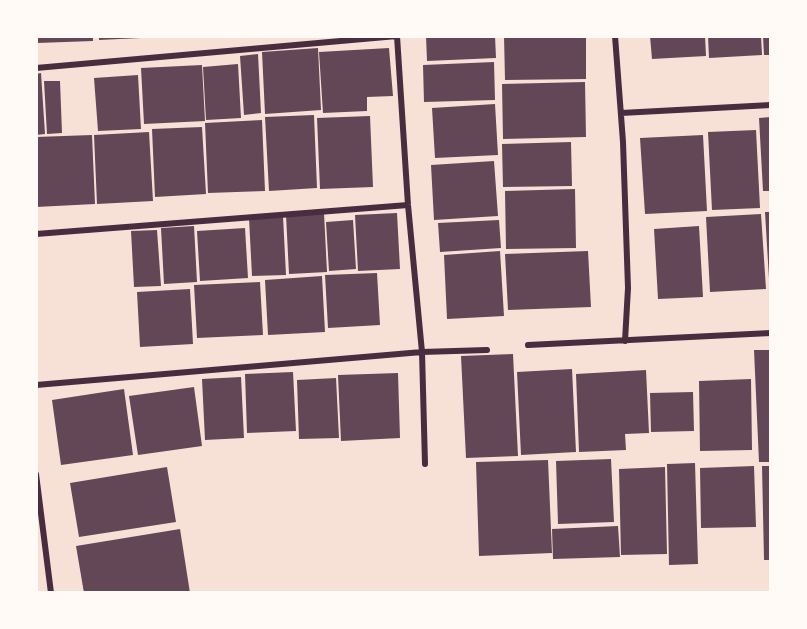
<!DOCTYPE html>
<html>
<head>
<meta charset="utf-8">
<style>
  body { margin:0 }
  #map { position:relative; width:807px; height:629px; overflow:hidden; background:#f7e1d7; font-family:"Fira Sans Condensed",sans-serif }
  canvas { display:block }
  .frame { position:absolute; inset:0; border:38px solid #fffaf5; pointer-events:none }
</style>
</head>
<body>
<div id="map">
<canvas width="807" height="629"></canvas>
<div class="frame"></div>
</div>
<script>
const g = document.querySelector('canvas').getContext('2d');
g.lineJoin = 'round';
function fill(path, color) { g.fillStyle = color; g.fill(path, 'evenodd'); }
const toPath = rows => new Path2D(rows.map(r => 'M' + r).join(''));
function strokePath(path, color, width, dash) { g.strokeStyle = color; g.lineWidth = width; g.lineCap = dash ? 'butt' : 'round'; g.setLineDash(dash || []); g.stroke(path); }
fill(toPath([
  [37,36,93,36,93,41,37,43],
  [99,36,141,36,141,38,99,40],
  [426,36,495,36,496,58,427,61],
  [504,36,586,36,586,79,505,80],
  [650,36,705,36,706,56,652,59],
  [708,36,761,36,762,55,709,58],
  [763,36,771,36,771,55,764,55],
  [318,48,321,110,265,114,262,52],
  [389,48,393,96,367,97,367,111,323,113,319,52],
  [258,54,261,113,244,115,240,56],
  [494,62,495,100,424,102,423,65],
  [238,64,241,118,206,120,203,67],
  [202,65,205,121,144,124,141,68],
  [41,73,45,134,36,135,36,74],
  [138,75,141,129,98,131,94,78],
  [44,81,60,81,62,133,47,134],
  [585,82,586,137,503,139,502,84],
  [495,104,498,155,435,158,432,108],
  [314,115,317,188,269,191,265,117],
  [370,116,373,187,320,189,317,118],
  [771,117,771,191,763,191,759,118],
  [262,120,265,191,208,193,205,123],
  [202,127,206,194,155,197,152,129],
  [756,130,760,208,712,210,708,132],
  [149,132,153,201,97,204,94,135],
  [92,135,95,204,36,207,36,137],
  [703,135,707,211,645,214,640,138],
  [571,142,572,186,503,187,502,144],
  [494,161,498,216,434,220,431,165],
  [575,189,576,248,506,249,505,191],
  [765,212,771,212,771,279,769,279],
  [324,213,327,272,289,274,286,215],
  [397,213,400,269,358,271,355,215],
  [761,214,766,289,710,292,706,217],
  [283,216,286,275,252,276,249,218],
  [353,220,356,269,329,271,326,222],
  [499,220,501,248,440,252,438,223],
  [194,226,197,282,164,284,161,228],
  [699,226,703,297,658,299,654,229],
  [245,228,248,278,200,281,197,231],
  [157,230,161,286,134,287,131,231],
  [500,251,504,316,447,319,444,255],
  [588,251,591,307,508,310,505,254],
  [377,273,380,325,328,328,325,275],
  [322,276,325,332,268,335,265,280],
  [260,282,263,335,197,338,194,285],
  [190,289,193,344,140,347,137,292],
  [754,350,771,350,771,462,759,462],
  [513,354,518,456,466,458,461,356],
  [572,369,576,452,521,455,517,372],
  [646,370,649,433,625,434,626,450,579,452,576,374],
  [293,372,296,431,247,433,245,374],
  [398,373,400,438,341,441,338,375],
  [241,377,244,438,205,440,202,379],
  [336,378,339,438,299,439,297,380],
  [751,379,752,450,700,451,699,381],
  [194,387,202,446,138,455,129,396],
  [124,389,133,455,61,465,52,400],
  [693,392,694,431,651,432,650,393],
  [611,459,614,522,558,524,556,461],
  [548,460,552,553,479,556,476,462],
  [695,463,698,564,669,565,667,464],
  [754,466,756,527,701,528,700,468],
  [762,466,771,466,771,560,764,560],
  [167,467,176,522,79,537,70,483],
  [665,467,667,554,621,555,619,469],
  [618,526,620,557,553,559,552,529],
  [180,529,190,593,84,593,76,546]
]), '#644757');
strokePath(toPath([
  [397,36,408,205,422,352,425,464],
  [615,36,623,142,628,288,625,341],
  [36,68,397,36],
  [621,113,771,105],
  [36,234,408,205],
  [528,345,771,333],
  [36,385,422,352,487,350],
  [36,474,51,593]
]), '#4a2c40', 6);
</script>
</body>
</html>
